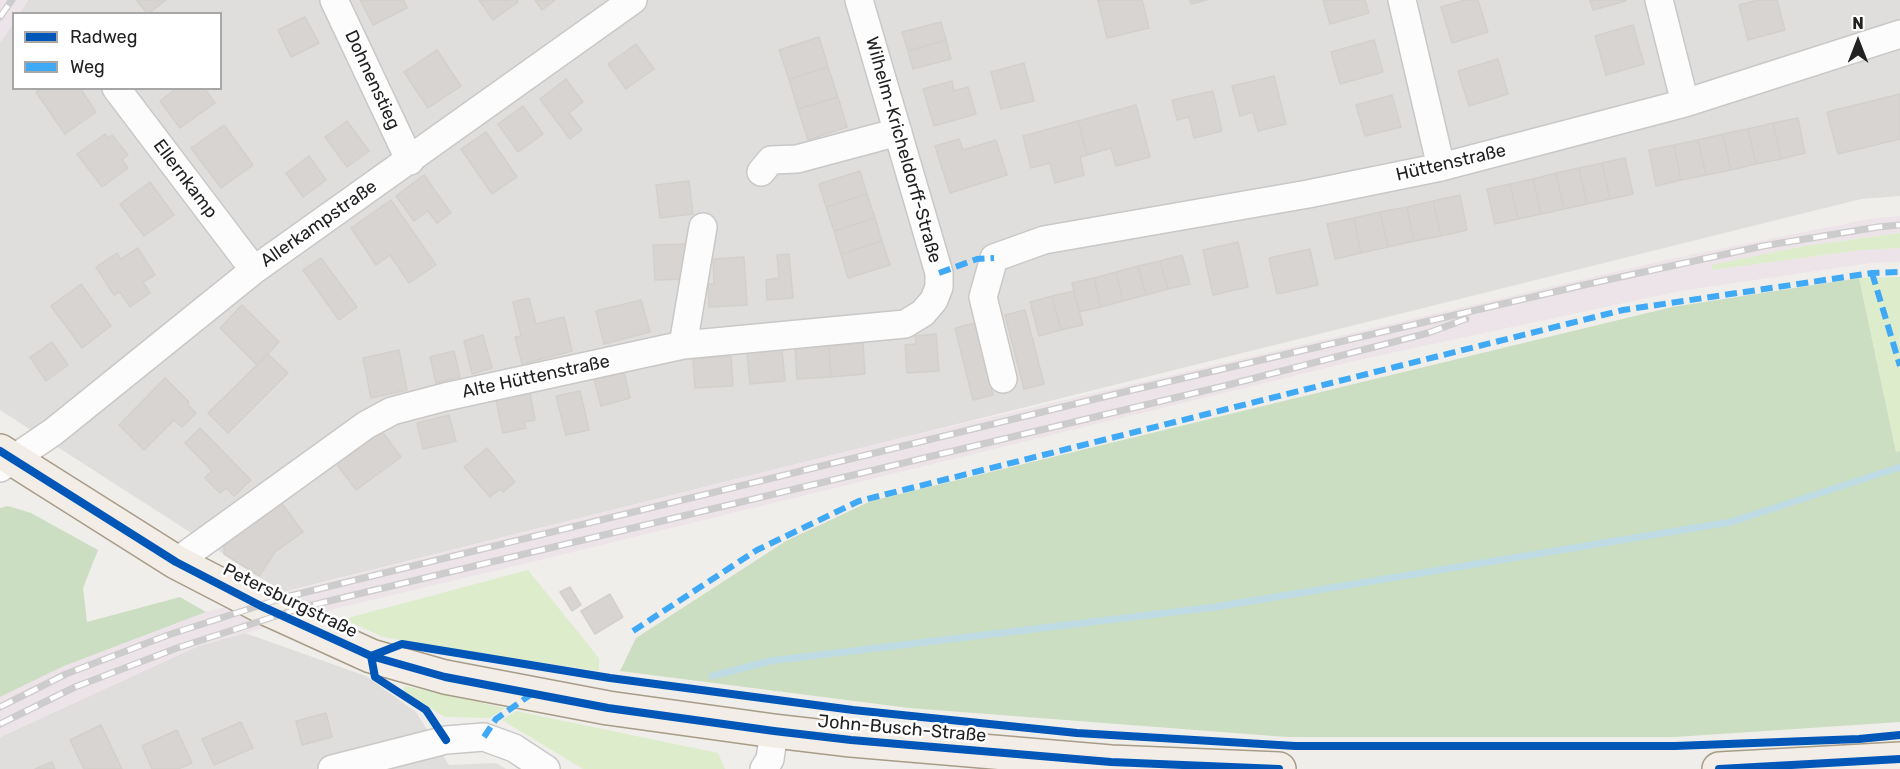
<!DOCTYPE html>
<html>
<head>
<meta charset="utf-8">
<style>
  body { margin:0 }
  #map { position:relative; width:1900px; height:769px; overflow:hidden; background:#f0eeeb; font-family:Rubik,sans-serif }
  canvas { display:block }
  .legend { position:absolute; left:12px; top:12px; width:210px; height:78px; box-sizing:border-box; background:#fff; border:2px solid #a7a7a7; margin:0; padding:8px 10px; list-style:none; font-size:18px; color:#222 }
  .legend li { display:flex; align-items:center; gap:12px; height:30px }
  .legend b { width:30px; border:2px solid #a7a7a7 }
  .north { position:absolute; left:1828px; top:12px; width:60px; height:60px; -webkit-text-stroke:4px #fff; paint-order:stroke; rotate:0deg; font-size:16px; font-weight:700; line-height:24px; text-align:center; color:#222 }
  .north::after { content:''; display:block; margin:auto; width:21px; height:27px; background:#222; clip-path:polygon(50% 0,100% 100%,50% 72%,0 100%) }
</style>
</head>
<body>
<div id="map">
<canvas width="1900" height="769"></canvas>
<ul class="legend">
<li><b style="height:8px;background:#0057b8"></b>Radweg</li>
<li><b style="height:8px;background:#3fa9f5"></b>Weg</li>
</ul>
<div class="north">N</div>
</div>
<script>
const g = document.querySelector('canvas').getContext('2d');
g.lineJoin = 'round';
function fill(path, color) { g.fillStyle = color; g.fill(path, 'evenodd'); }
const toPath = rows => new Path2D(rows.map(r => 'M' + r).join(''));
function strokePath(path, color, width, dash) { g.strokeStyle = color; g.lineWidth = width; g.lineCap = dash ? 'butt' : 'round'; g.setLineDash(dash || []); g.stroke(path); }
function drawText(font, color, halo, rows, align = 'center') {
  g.font = font + ' Rubik,sans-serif'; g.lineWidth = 5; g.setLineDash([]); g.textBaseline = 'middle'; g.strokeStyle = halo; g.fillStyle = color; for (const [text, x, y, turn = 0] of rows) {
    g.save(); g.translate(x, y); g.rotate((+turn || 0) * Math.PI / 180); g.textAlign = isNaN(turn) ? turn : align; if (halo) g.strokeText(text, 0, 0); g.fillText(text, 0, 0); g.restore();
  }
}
fill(toPath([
  [28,0,1900,0,1900,196,1861,199,283,592,0,410,0,43,13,23,14,88,220,88,220,14,20,13],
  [245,633,366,676,416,712,449,765,496,763,506,769,0,769,0,737,198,646]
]), '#dfdedc');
fill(toPath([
  [0,0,28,0,20,13,14,14,13,23,0,43],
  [1900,216,1900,233,1804,246,1712,265,1712,270,1861,250,1900,248,1900,262,1871,263,1680,291,1363,359,536,561,338,608,198,646,0,737,0,697,64,666,206,612,893,440,1670,259,1869,219]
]), '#ede4e9');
fill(toPath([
  [1900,233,1900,248,1861,250,1712,270,1711,265,1804,246],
  [1900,277,1900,451,1896,452,1859,278],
  [528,570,599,658,599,671,484,654,383,637,344,619],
  [405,686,505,708,490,718,445,717,403,691],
  [516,711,718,753,725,769,583,769,502,720]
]), '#ddeccb');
fill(toPath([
  [1859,278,1896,452,1900,451,1900,722,1675,737,1287,737,909,708,620,671,636,638,786,541,871,501,1672,307],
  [8,506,31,513,98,550,83,588,87,622,180,597,206,612,64,666,0,697,0,508]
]), '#cbdec1');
strokePath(toPath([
  [712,676,770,661,1215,607,1731,522,1900,467]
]), '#bfdbe3', 7);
const building = toPath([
  [139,0,166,0,148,14,137,1,139,0],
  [360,0,404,0,407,8,373,25,360,0],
  [479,0,517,0,518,2,493,20,479,0],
  [535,0,555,0,542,10,535,0],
  [1098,0,1142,0,1149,28,1107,38,1098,0],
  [1190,0,1207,0,1191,4,1190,0],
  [1323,0,1365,0,1369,13,1330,24,1323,0],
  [1465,0,1478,0,1488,32,1452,43,1441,7,1465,0],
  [1590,0,1625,0,1626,1,1593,10,1590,0],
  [1758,0,1777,0,1785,30,1748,40,1739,5,1758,0],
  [305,17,319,43,291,57,278,30,305,17],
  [941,22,946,40,908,51,902,32,941,22],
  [1633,25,1644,64,1606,75,1595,36,1633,25],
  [819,37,828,67,789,79,779,50,819,37],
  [946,40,951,59,913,69,908,51,946,40],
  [1374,40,1383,72,1340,84,1331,52,1374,40],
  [636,44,654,69,626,89,608,64,636,44],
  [437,50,461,86,428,108,404,72,437,50],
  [1498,59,1508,94,1469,106,1458,71,1498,59],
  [1024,63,1034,101,1001,109,991,72,1024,63],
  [828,67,838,97,798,109,789,79,828,67],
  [1274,76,1286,124,1258,131,1253,112,1240,116,1232,86,1274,76],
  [566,79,583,102,569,113,582,130,570,139,540,99,566,79],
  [952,81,954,91,968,87,976,114,934,126,923,89,952,81],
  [41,88,80,88,96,112,65,134,36,92,41,88],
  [177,88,204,88,215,103,180,128,160,101,177,88],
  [1213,91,1222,131,1194,138,1189,117,1177,120,1172,100,1213,91],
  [1900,94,1900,139,1838,154,1827,112,1900,94],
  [1392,95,1401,127,1365,136,1356,105,1392,95],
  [838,97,847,127,808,140,798,109,838,97],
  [1136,105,1150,157,1116,166,1111,148,1087,155,1078,121,1136,105],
  [523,106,543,134,518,152,498,124,523,106],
  [1798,118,1805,153,1781,159,1773,123,1798,118],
  [347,121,369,151,347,167,325,137,347,121],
  [1078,121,1087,155,1080,157,1084,175,1055,183,1050,163,1031,168,1023,136,1078,121],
  [1773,123,1781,159,1756,164,1748,129,1773,123],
  [224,125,253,165,221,188,191,148,224,125],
  [1748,129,1756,164,1731,170,1723,134,1748,129],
  [486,132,517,177,492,194,461,149,486,132],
  [105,134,108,138,112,135,128,155,122,160,128,168,102,187,77,154,105,134],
  [1723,134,1731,170,1706,175,1698,140,1723,134],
  [959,139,963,150,996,140,1007,175,950,193,935,146,959,139],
  [1698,140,1706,175,1681,180,1674,145,1698,140],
  [1674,145,1681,180,1656,186,1649,150,1674,145],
  [309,156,326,180,303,197,286,173,309,156],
  [1625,158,1633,194,1610,199,1602,163,1625,158],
  [1602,163,1610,199,1587,204,1579,168,1602,163],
  [1579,168,1587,204,1564,209,1556,173,1579,168],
  [860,171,867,194,826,207,819,184,860,171],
  [1556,173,1564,209,1541,214,1533,179,1556,173],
  [424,175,451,213,437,223,428,211,414,221,396,196,424,175],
  [1533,179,1541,214,1518,219,1510,184,1533,179],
  [689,181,693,214,660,218,656,185,689,181],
  [150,182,174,215,144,236,120,204,150,182],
  [1510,184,1518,219,1495,224,1487,189,1510,184],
  [867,194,875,218,834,231,826,207,867,194],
  [1460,195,1467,230,1441,236,1433,201,1460,195],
  [391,200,436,265,409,283,390,255,376,265,351,228,391,200],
  [1433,201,1441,236,1414,241,1407,207,1433,201],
  [1407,207,1414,241,1388,247,1380,212,1407,207],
  [1380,212,1388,247,1361,253,1354,218,1380,212],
  [875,218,882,241,841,254,834,231,875,218],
  [1354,218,1361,253,1335,259,1327,224,1354,218],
  [882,241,890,265,848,278,841,254,882,241],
  [1238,242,1248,287,1213,295,1203,250,1238,242],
  [687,244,688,279,655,280,653,245,687,244],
  [138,248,155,275,143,282,150,293,130,307,120,292,114,295,96,267,117,253,121,259,138,248],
  [1310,249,1318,285,1277,294,1269,258,1310,249],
  [789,254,793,298,767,300,766,280,779,278,777,255,789,254],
  [1182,255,1190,284,1168,289,1160,261,1182,255],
  [744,257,747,305,709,307,708,284,714,284,713,259,744,257],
  [321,258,357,307,339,320,303,270,321,258],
  [1160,261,1168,289,1146,295,1138,266,1160,261],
  [1138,266,1146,295,1123,301,1116,272,1138,266],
  [1116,272,1123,301,1101,307,1094,278,1116,272],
  [1094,278,1101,307,1079,312,1072,283,1094,278],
  [81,284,111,326,82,348,51,306,81,284],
  [1074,291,1083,325,1061,330,1052,296,1074,291],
  [1052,296,1061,330,1039,336,1030,302,1052,296],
  [529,298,536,324,564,317,572,351,522,364,515,337,521,336,513,302,529,298],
  [641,300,650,332,604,344,596,311,641,300],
  [242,305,279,342,257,365,220,328,242,305],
  [1025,310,1044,384,1024,389,1005,315,1025,310],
  [975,323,993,395,973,400,955,328,975,323],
  [936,334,939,371,907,373,905,345,916,344,915,336,936,334],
  [483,335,492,368,472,374,464,341,483,335],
  [52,342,68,365,46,381,30,357,52,342],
  [863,343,865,374,831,377,829,346,863,343],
  [829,346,831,377,797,379,795,348,829,346],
  [782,349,785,381,750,384,747,353,782,349],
  [399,350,407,390,371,398,363,358,399,350],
  [454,351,460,377,436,383,430,357,454,351],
  [268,354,288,373,228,433,208,413,268,354],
  [731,356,733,386,695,388,693,359,731,356],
  [624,372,630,398,601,406,594,379,624,372],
  [165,378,189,402,187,404,196,413,182,427,174,420,144,450,119,425,165,378],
  [580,391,589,430,566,435,556,396,580,391],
  [530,393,535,420,524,422,526,428,503,433,496,400,530,393],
  [449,415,456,441,423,449,417,423,449,415],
  [200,428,251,480,234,496,226,488,220,493,205,478,212,471,185,443,200,428],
  [381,430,401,457,356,490,336,463,381,430],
  [487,448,515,482,503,492,500,489,490,497,464,467,487,448],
  [280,501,303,532,275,552,259,576,224,554,224,543,280,501],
  [570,587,581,605,572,611,560,592,570,587],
  [610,594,623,617,595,634,581,611,610,594],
  [326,713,332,737,302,745,296,721,326,713],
  [241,722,253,748,214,765,202,739,241,722],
  [101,725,122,769,84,769,70,740,101,725],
  [177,730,192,763,178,769,152,769,142,746,177,730],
  [52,762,55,769,35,769,52,762]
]);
fill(building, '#d7d4d2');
strokePath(building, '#d3d0cc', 1.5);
const minor = toPath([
  [334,0,410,161],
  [1402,0,1441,167],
  [1659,0,1685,103],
  [116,88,254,270],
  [761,172,771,160,797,159,898,132],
  [683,345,703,227],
  [1003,379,983,297,994,258,1044,240,1308,194,1441,167,1685,103,1900,34],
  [0,468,53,432,254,270,633,0],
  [176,562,366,425,392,411,445,397,683,345,905,324,923,313,934,300,939,287,939,273,859,0],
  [332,769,446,740,484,737,514,748,546,769],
  [764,769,770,759,774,731]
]);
const major = toPath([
  [0,451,176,562,261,606,371,656,445,677,608,708,774,731,851,740,1111,762,1279,769],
  [1719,769,1900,759]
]);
strokePath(minor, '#c9c8c7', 30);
strokePath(major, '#a79c86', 36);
strokePath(minor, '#fdfcfc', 27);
strokePath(major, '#f3ede7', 33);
const rail = toPath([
  [0,17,12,0],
  [0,707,66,674,168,635,286,597,1124,392,1584,285,1763,246,1878,227,1900,225],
  [0,724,75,687,177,648,304,607,1228,385,1428,333,1466,319]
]);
strokePath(rail, '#ccc', 7);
strokePath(rail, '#fff', 4.5, [14]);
strokePath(toPath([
  [939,273,977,259,994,258],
  [1872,273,1900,366],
  [633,631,757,550,859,501,1623,310,1872,273,1900,272],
  [484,737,496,719,533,693]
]), '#3fa9f5', 6, [12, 6]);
strokePath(toPath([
  [0,451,176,562,261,606,371,656,445,677,608,708,774,731,851,740,1111,762,1279,769],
  [371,656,402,644,610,678,853,710,1077,733,1295,746,1675,746,1859,739,1900,735],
  [371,656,375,677,426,710,446,740],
  [1719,769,1900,759]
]), '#0057b8', 8);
drawText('18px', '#222', '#fff', [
  ["Dohnenstieg",372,80,65],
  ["Wilhelm-Kricheldorff-Straße",903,150,74],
  ["Hüttenstraße",1451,163,-13],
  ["Ellernkamp",185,179,53],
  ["Allerkampstraße",319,224,-35],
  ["Alte Hüttenstraße",536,377,-12],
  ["Petersburgstraße",290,601,26],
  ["John-Busch-Straße",902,729,5]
]);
</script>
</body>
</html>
